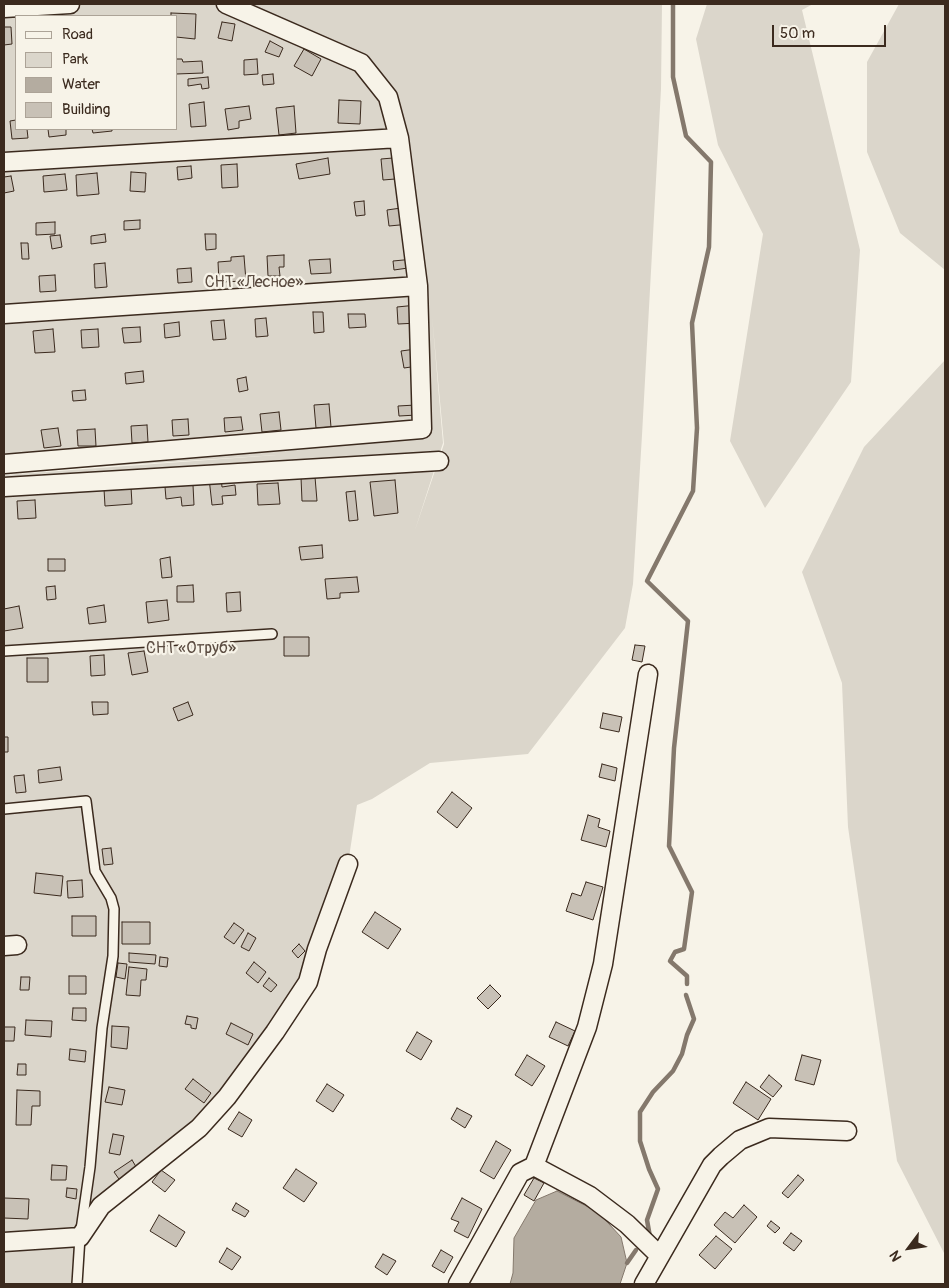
<!DOCTYPE html>
<html>
<head>
<meta charset="utf-8">
<style>
  body { margin:0 }
  #map { position:relative; width:949px; height:1288px; overflow:hidden; background:#f7f3e8; font-family:Pangolin,sans-serif }
  canvas { display:block }
  .frame { position:absolute; inset:0; border:5px solid #3b2a1e; pointer-events:none }
  .legend { position:absolute; left:15px; top:15px; width:162px; height:115px; box-sizing:border-box; background:#f7f3e8; border:1px solid #aca397; margin:0; padding:6px 9px; list-style:none; font-size:15px; color:#3b2a1e }
  .legend li { display:flex; align-items:center; gap:10px; height:25px }
  .legend b { width:25px; border:1px solid #aca397 }
  .north { position:absolute; left:884px; top:1223px; width:50px; height:50px; -webkit-text-stroke:4px #f7f3e8; paint-order:stroke; rotate:239deg; font-size:14px; font-weight:700; line-height:20px; text-align:center; color:#3b2a1e }
  .north::after { content:''; display:block; margin:auto; width:18px; height:22px; background:#3b2a1e; clip-path:polygon(50% 0,100% 100%,50% 72%,0 100%) }
  .scale { position:absolute; left:772px; top:25px; width:114px; height:22px; box-sizing:border-box; border:2px solid #3b2a1e; border-top:0; padding-left:6px; font-size:15px; line-height:18px; white-space:nowrap; color:#3b2a1e; -webkit-text-stroke:4px #f7f3e8; paint-order:stroke }
</style>
</head>
<body>
<div id="map">
<canvas width="949" height="1288"></canvas>
<div class="frame"></div>
<ul class="legend">
<li><b style="height:6px;background:#f7f3e8"></b>Road</li>
<li><b style="height:14px;background:#dbd6cb"></b>Park</li>
<li><b style="height:14px;background:#b4aca0"></b>Water</li>
<li><b style="height:14px;background:#c8c1b6"></b>Building</li>
</ul>
<div class="north">N</div>
<div class="scale">50 m</div>
</div>
<script>
const g = document.querySelector('canvas').getContext('2d');
g.lineJoin = 'round';
function fill(path, color) { g.fillStyle = color; g.fill(path, 'evenodd'); }
const toPath = rows => new Path2D(rows.map(r => 'M' + r).join(''));
function strokePath(path, color, width, dash) { g.strokeStyle = color; g.lineWidth = width; g.lineCap = dash ? 'butt' : 'round'; g.setLineDash(dash || []); g.stroke(path); }
function drawText(font, color, halo, rows, align = 'center') {
  g.font = font + ' Pangolin,sans-serif'; g.lineWidth = 4.5; g.setLineDash([]); g.textBaseline = 'middle'; g.strokeStyle = halo; g.fillStyle = color; for (const [text, x, y, turn = 0] of rows) {
    g.save(); g.translate(x, y); g.rotate((+turn || 0) * Math.PI / 180); g.textAlign = isNaN(turn) ? turn : align; if (halo) g.strokeText(text, 0, 0); g.fillText(text, 0, 0); g.restore();
  }
}
fill(toPath([
  [4,4,662,4,661,89,642,435,633,584,625,628,528,754,430,763,372,799,357,805,348,864,308,982,227,1097,75,1235,73,1284,4,1284,4,475,276,455,4,473],
  [16,16,176,16,176,129,16,129],
  [432,316,444,444,415,530,443,443],
  [707,4,813,4,802,10,860,250,851,382,765,508,730,441,763,234,718,145,696,39],
  [899,4,945,4,945,270,900,233,867,152,867,62],
  [945,360,945,1255,897,1161,848,827,842,683,802,572,864,447]
]), '#dbd6cb');
const water = toPath([
  [557,1191,598,1212,621,1237,627,1263,620,1284,510,1284,513,1273,514,1238,536,1200,557,1191]
]);
fill(water, '#b4aca0');
strokePath(water, '#84786c', 1);
strokePath(toPath([
  [673,4,673,77,686,136,711,162,709,247,692,323,697,428,693,491,647,581,688,621,674,748,669,846,692,892,684,949,675,952,670,961,687,976,687,984],
  [650,1237,647,1220,658,1189,649,1169,640,1141,640,1112,653,1092,673,1071,682,1054,687,1035,694,1019,686,995],
  [627,1263,636,1250]
]), '#84786c', 4.5);
const building = toPath([
  [171,13,196,14,195,39,176,37,176,16,171,16,171,13],
  [222,22,235,24,232,41,218,38,222,22],
  [4,27,11,27,12,44,4,45,4,27],
  [270,41,283,48,279,57,265,52,270,41],
  [304,49,321,59,312,76,294,66,304,49],
  [176,59,182,59,183,62,202,61,203,73,176,74,176,59],
  [257,59,258,74,244,75,244,60,257,59],
  [273,74,274,84,263,85,262,75,273,74],
  [208,77,209,88,202,89,201,84,188,86,188,79,208,77],
  [339,100,361,101,360,124,338,123,339,100],
  [204,102,206,126,191,127,189,104,204,102],
  [249,106,251,119,239,121,239,128,228,130,225,109,249,106],
  [294,106,296,133,279,135,276,108,294,106],
  [16,120,16,129,27,129,28,138,12,139,10,121,16,120],
  [48,129,66,129,66,135,49,137,48,129],
  [92,129,112,129,112,131,93,133,92,129],
  [328,158,330,174,299,179,296,164,328,158],
  [393,158,395,179,383,180,381,159,393,158],
  [237,164,238,187,222,188,221,165,237,164],
  [191,166,192,178,178,180,177,167,191,166],
  [131,172,146,173,145,192,130,191,131,172],
  [97,173,99,194,77,196,76,175,97,173],
  [65,174,67,190,44,192,43,176,65,174],
  [11,176,14,191,4,193,4,177,11,176],
  [364,201,365,215,356,216,354,202,364,201],
  [408,207,410,224,389,226,387,210,408,207],
  [140,220,140,229,124,230,124,221,140,220],
  [55,222,55,234,36,235,36,223,55,222],
  [105,234,106,242,91,244,91,236,105,234],
  [205,234,216,234,216,249,206,250,205,234],
  [60,235,62,247,52,249,50,236,60,235],
  [21,243,28,243,29,259,22,259,21,243],
  [284,255,284,267,279,267,280,276,268,276,267,256,284,255],
  [244,256,246,281,219,282,218,262,231,261,231,257,244,256],
  [330,259,331,273,311,274,309,260,330,259],
  [414,259,415,267,394,270,393,261,414,259],
  [105,263,107,287,95,288,94,264,105,263],
  [191,268,192,282,178,283,177,269,191,268],
  [55,275,56,291,40,292,39,276,55,275],
  [417,305,418,323,398,324,397,307,417,305],
  [313,312,323,312,324,332,314,333,313,312],
  [348,314,365,314,366,327,349,328,348,314],
  [266,318,268,336,256,337,255,319,266,318],
  [224,320,226,339,213,340,211,321,224,320],
  [179,322,180,336,165,338,164,324,179,322],
  [140,327,141,342,124,343,122,328,140,327],
  [53,329,55,352,35,353,33,331,53,329],
  [98,329,99,347,82,348,81,330,98,329],
  [416,349,418,366,404,368,401,351,416,349],
  [143,371,144,382,126,384,125,373,143,371],
  [246,377,248,390,239,392,237,379,246,377],
  [85,390,86,400,73,401,72,391,85,390],
  [329,404,331,427,316,428,314,405,329,404],
  [416,405,417,415,399,416,398,406,416,405],
  [279,412,281,430,262,432,260,414,279,412],
  [241,417,243,430,225,432,224,418,241,417],
  [188,419,189,435,173,436,172,420,188,419],
  [147,425,148,442,132,443,131,426,147,425],
  [58,428,61,446,44,448,41,430,58,428],
  [95,429,96,446,78,446,77,430,95,429],
  [221,477,222,487,235,485,236,495,222,496,223,504,212,505,209,478,221,477],
  [301,477,315,477,317,501,302,501,301,477],
  [395,480,398,513,374,516,370,482,395,480],
  [278,483,280,504,258,505,257,484,278,483],
  [193,485,194,505,182,506,181,497,166,499,165,487,193,485],
  [131,487,132,504,105,506,104,489,131,487],
  [355,491,358,520,349,521,346,492,355,491],
  [35,500,36,518,18,519,17,501,35,500],
  [322,545,323,558,301,560,299,547,322,545],
  [170,557,172,577,162,578,160,559,170,557],
  [48,559,65,559,65,571,48,571,48,559],
  [357,577,359,592,340,593,340,598,327,599,325,579,357,577],
  [193,585,194,602,177,602,177,586,193,585],
  [55,586,56,599,47,600,46,587,55,586],
  [240,592,241,611,227,612,226,593,240,592],
  [167,600,169,620,148,623,146,602,167,600],
  [104,605,106,622,89,624,87,608,104,605],
  [19,606,23,628,4,631,4,609,19,606],
  [284,637,309,637,309,656,284,656,284,637],
  [635,645,645,646,642,662,632,660,635,645],
  [144,651,148,672,132,675,128,653,144,651],
  [104,655,105,675,91,676,90,656,104,655],
  [27,658,48,658,48,682,27,682,27,658],
  [92,702,108,702,108,714,93,715,92,702],
  [188,702,193,715,178,721,173,708,188,702],
  [603,713,622,717,619,732,600,728,603,713],
  [4,737,8,737,8,752,4,752,4,737],
  [602,764,617,768,615,781,599,777,602,764],
  [60,767,62,780,39,783,38,770,60,767],
  [24,775,26,792,16,793,14,776,24,775],
  [452,792,472,808,457,828,437,812,452,792],
  [588,815,600,819,598,827,610,831,606,847,581,840,588,815],
  [111,848,113,864,104,865,102,849,111,848],
  [36,873,63,876,61,896,34,893,36,873],
  [82,880,83,897,68,898,67,881,82,880],
  [586,882,603,887,593,920,566,911,572,893,581,896,586,882],
  [375,912,401,929,388,949,362,932,375,912],
  [72,916,96,916,96,936,72,936,72,916],
  [122,922,150,922,150,944,122,944,122,922],
  [234,923,244,930,234,944,224,937,234,923],
  [248,933,256,938,249,951,241,947,248,933],
  [299,944,305,951,298,958,292,951,299,944],
  [129,953,156,955,155,964,129,962,129,953],
  [160,957,168,958,167,967,159,966,160,957],
  [254,962,266,972,258,983,246,973,254,962],
  [118,963,127,964,125,979,116,977,118,963],
  [129,967,147,969,146,980,141,980,140,996,126,995,129,967],
  [69,976,86,976,86,994,69,994,69,976],
  [21,977,30,977,29,990,20,990,21,977],
  [269,978,277,985,271,992,263,986,269,978],
  [490,985,501,996,488,1009,477,998,490,985],
  [73,1008,86,1008,86,1021,72,1020,73,1008],
  [187,1016,198,1018,196,1029,191,1028,191,1025,185,1024,187,1016],
  [26,1020,52,1021,51,1037,25,1035,26,1020],
  [556,1022,575,1031,568,1046,549,1037,556,1022],
  [231,1023,253,1034,248,1045,226,1034,231,1023],
  [112,1026,129,1027,127,1049,111,1047,112,1026],
  [4,1027,15,1027,14,1041,4,1041,4,1027],
  [417,1032,432,1041,421,1060,406,1051,417,1032],
  [70,1049,86,1051,85,1062,69,1060,70,1049],
  [527,1055,545,1066,532,1086,515,1075,527,1055],
  [802,1055,821,1060,814,1085,795,1080,802,1055],
  [18,1064,26,1064,26,1075,17,1075,18,1064],
  [769,1075,782,1086,773,1097,760,1087,769,1075],
  [193,1079,211,1093,204,1103,185,1089,193,1079],
  [746,1082,771,1099,758,1120,733,1103,746,1082],
  [327,1084,344,1095,333,1112,316,1101,327,1084],
  [109,1087,125,1090,122,1105,105,1102,109,1087],
  [17,1090,40,1091,40,1106,32,1106,31,1125,16,1125,17,1090],
  [457,1108,472,1116,465,1128,451,1119,457,1108],
  [239,1112,252,1120,242,1137,228,1129,239,1112],
  [113,1134,124,1136,120,1155,109,1153,113,1134],
  [496,1141,511,1150,494,1179,480,1171,496,1141],
  [132,1160,138,1170,121,1182,114,1172,132,1160],
  [52,1165,67,1166,66,1180,51,1180,52,1165],
  [296,1169,317,1183,304,1202,283,1188,296,1169],
  [161,1170,175,1180,165,1192,152,1182,161,1170],
  [798,1175,804,1180,788,1198,782,1193,798,1175],
  [534,1178,544,1183,534,1201,524,1195,534,1178],
  [67,1188,77,1189,76,1199,66,1197,67,1188],
  [4,1198,29,1199,28,1219,4,1218,4,1198],
  [462,1198,482,1209,468,1238,454,1231,459,1222,451,1219,462,1198],
  [236,1203,249,1211,245,1217,232,1210,236,1203],
  [744,1205,757,1217,735,1243,714,1225,725,1212,733,1218,744,1205],
  [159,1215,185,1232,176,1247,150,1231,159,1215],
  [771,1221,780,1228,775,1233,767,1226,771,1221],
  [791,1233,802,1241,794,1251,783,1243,791,1233],
  [716,1236,732,1249,715,1269,699,1255,716,1236],
  [227,1248,241,1257,232,1270,219,1262,227,1248],
  [441,1250,453,1257,444,1273,432,1266,441,1250],
  [383,1254,396,1261,387,1275,375,1267,383,1254]
]);
fill(building, '#c8c1b6');
strokePath(building, '#3b2a1e', 1);
const lane = toPath([
  [4,651,272,634],
  [4,809,86,801,95,871,111,898,114,909,113,956,102,1028,90,1167,80,1237,77,1284]
]);
const street = toPath([
  [4,8,70,4],
  [4,162,399,138],
  [4,314,418,286],
  [4,464,422,429,418,286,399,138,388,97,361,63,226,4],
  [4,487,439,461],
  [4,946,17,945],
  [534,1166,587,1027,603,964,648,674],
  [4,1242,80,1237,101,1206,199,1128,227,1097,275,1032,308,982,317,949,348,864],
  [458,1284,520,1173,534,1166,590,1196,627,1224,660,1256],
  [644,1284,712,1165,721,1156,740,1140,769,1128,847,1131]
]);
strokePath(lane, '#3b2a1e', 12);
strokePath(street, '#3b2a1e', 21);
strokePath(lane, '#f7f3e8', 9);
strokePath(street, '#f7f3e8', 18);
drawText('16px', '#5b4c41', '#f7f3e8', [
  ["СНТ «Лесное»",254,283],
  ["СНТ «Отруб»",191,649]
]);
</script>
</body>
</html>
